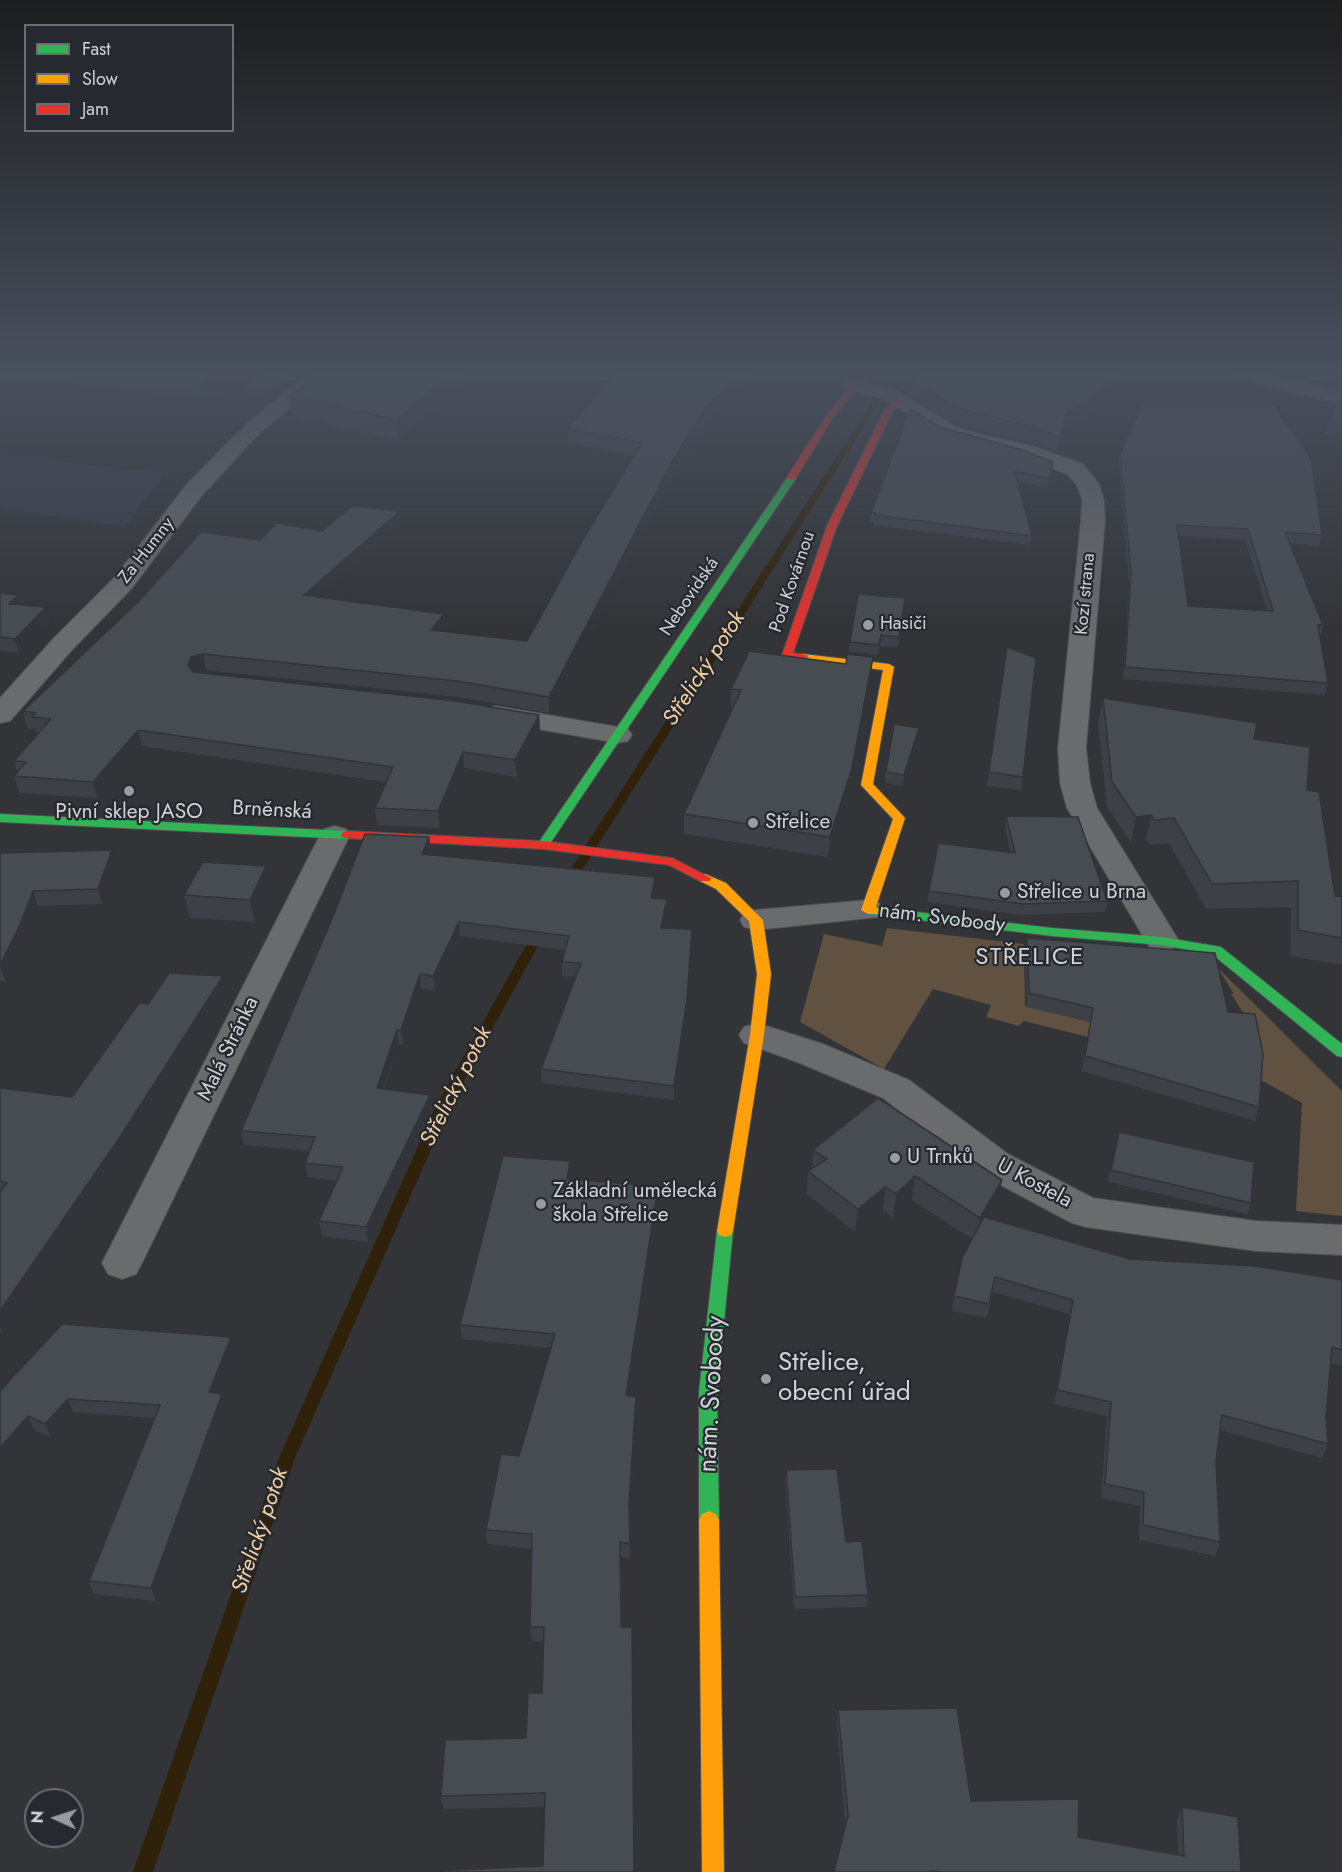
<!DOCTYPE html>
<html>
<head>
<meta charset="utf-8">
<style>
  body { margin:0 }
  #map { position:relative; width:1342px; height:1872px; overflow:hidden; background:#323437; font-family:Jost,sans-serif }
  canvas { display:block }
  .legend { position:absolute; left:24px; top:24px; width:210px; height:108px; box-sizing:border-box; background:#262a30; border:2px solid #6a6d72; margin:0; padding:8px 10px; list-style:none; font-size:18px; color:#d0d2d6 }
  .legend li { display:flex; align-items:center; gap:12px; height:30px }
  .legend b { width:30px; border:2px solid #6a6d72 }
  .north { position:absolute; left:24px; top:1788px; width:60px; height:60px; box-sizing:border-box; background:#262a30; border:2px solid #6a6d72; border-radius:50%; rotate:273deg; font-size:16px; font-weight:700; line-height:24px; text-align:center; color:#d0d2d6 }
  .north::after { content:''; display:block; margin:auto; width:21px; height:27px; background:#999b9e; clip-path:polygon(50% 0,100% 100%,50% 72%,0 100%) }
</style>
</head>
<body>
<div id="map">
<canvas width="1342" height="1872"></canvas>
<ul class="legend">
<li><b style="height:8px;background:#30b455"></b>Fast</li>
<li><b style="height:8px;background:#ff9f0a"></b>Slow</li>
<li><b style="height:8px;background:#e5322d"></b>Jam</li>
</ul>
<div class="north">N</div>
</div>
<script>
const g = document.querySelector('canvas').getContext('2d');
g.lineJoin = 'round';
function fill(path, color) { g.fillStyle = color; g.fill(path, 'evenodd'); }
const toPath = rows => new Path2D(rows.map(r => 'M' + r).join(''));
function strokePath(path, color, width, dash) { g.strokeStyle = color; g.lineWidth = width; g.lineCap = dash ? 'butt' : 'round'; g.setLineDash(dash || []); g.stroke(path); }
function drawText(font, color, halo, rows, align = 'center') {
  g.font = font + ' Jost,sans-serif'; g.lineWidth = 4.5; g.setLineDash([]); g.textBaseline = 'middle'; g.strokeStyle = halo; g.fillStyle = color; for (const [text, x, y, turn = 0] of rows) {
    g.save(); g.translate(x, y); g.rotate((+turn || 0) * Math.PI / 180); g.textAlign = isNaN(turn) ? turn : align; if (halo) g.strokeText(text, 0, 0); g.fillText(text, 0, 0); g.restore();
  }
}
fill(toPath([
  [0,371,297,371,249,403,0,376],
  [0,455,165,473,125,527,0,509]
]), '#353b46');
fill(toPath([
  [887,928,1024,944,1025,1006,1260,1063,1253,1028,1231,994,1234,994,1217,967,1342,1091,1342,1216,1296,1211,1302,1103,1261,1080,1024,1021,1019,1026,986,1017,991,1005,933,989,884,1069,800,1022,824,934,882,946]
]), '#605140');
fill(toPath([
  [210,371,269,371,243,387,221,389,198,386,209,376]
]), '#2f210a');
fill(toPath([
  [901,371,909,371,880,401,575,881,569,884,565,883,563,881,873,400,901,371],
  [539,929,545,933,451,1104,295,1458,153,1872,133,1872,279,1458,437,1104,533,933,539,929]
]), '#2f210a');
const street = toPath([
  [315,371,338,371,299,399,258,435,203,494,132,588,71,651,10,721,0,723,0,698,53,639,114,578,187,484,244,427,285,391,315,371],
  [1225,371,1256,371,1342,391,1342,403,1293,393,1228,375,1225,371],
  [853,380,898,391,954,426,979,434,1033,446,1083,464,1099,484,1104,500,1105,520,1086,748,1090,783,1097,808,1179,941,1174,948,1162,951,1150,948,1067,808,1060,783,1058,748,1081,520,1082,500,1077,485,1067,474,1018,456,966,443,940,434,884,399,846,390,843,386,846,382,853,380],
  [496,706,618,727,628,729,632,735,628,741,618,743,486,720,482,714,486,708,496,706],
  [335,826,346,829,350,835,142,1263,136,1274,122,1279,108,1274,102,1263,320,835,324,829,335,826],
  [868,900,879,903,884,910,879,917,756,930,744,927,740,920,744,913,756,910,868,900],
  [757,1023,823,1044,909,1080,1008,1154,1093,1198,1256,1221,1342,1225,1342,1255,1256,1251,1086,1227,1072,1223,980,1174,883,1098,797,1062,744,1043,739,1035,744,1027,757,1023]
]);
const fast = toPath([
  [789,475,797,477,547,848,539,848,537,845,789,475],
  [0,814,347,831,353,835,347,839,0,822,0,814],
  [874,907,1052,928,1162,937,1221,947,1342,1044,1342,1057,1337,1056,1212,954,1162,945,1052,936,869,914,867,911,869,908,874,907],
  [725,1225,731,1227,733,1231,717,1392,719,1520,716,1526,709,1529,702,1526,699,1520,699,1392,717,1231,719,1227,725,1225]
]);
const slow = toPath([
  [803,654,889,664,894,667,873,784,905,818,876,907,881,911,879,914,868,914,861,910,893,819,861,785,883,670,799,659,799,655,803,654],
  [705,874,726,883,763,920,771,974,764,1035,733,1231,731,1235,725,1237,719,1235,717,1231,750,1035,757,974,749,921,716,889,700,881,699,878,705,874],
  [709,1511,716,1514,719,1520,724,1872,702,1872,699,1520,702,1514,709,1511]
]);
const jam = toPath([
  [864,371,872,371,834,416,795,479,789,479,787,477,828,413,864,371],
  [896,398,903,400,892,412,837,526,793,653,807,655,808,657,803,660,783,657,782,655,827,526,884,411,896,398],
  [347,831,543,841,672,858,711,878,710,881,700,881,669,865,543,849,343,838,341,835,343,832,347,831]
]);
strokePath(street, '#4e5053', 2);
strokePath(fast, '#4e5053', 2);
strokePath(slow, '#4e5053', 2);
strokePath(jam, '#4e5053', 2);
fill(street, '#6a6b6d');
fill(fast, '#30b455');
fill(slow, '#ff9f0a');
fill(jam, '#e5322d');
fill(toPath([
  [474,371,399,440,292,416,289,396],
  [912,381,1086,417,1064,428,1057,452,1033,444,955,424,911,396],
  [735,391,706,421,675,470,549,713,458,697,206,670,196,673,539,715,540,732,517,777,464,768,440,828,377,825,375,808,386,782,142,746,97,798,19,793,14,776,17,772,14,761,38,734,37,734,35,729,27,728,23,711,260,540,322,531,401,526,321,597,444,614,446,629,444,632,527,641,634,456,568,442,568,429],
  [1342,396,1342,433,1325,433,1330,415],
  [940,427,1052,471,1047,488,1018,482,1032,536,1030,545,874,525,874,523,871,522,871,513],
  [1120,453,1322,535,1319,546,1289,543,1323,625,1320,637,1328,683,1325,695,1123,679,1129,583,1119,464],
  [1178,536,1245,540,1267,610,1188,606],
  [0,593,18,595,21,605,46,607,50,621,19,653,0,651],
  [904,608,898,647,880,646,878,655,849,652,850,642],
  [1007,647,1023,777,1021,790,987,786],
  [871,675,851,787,828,857,684,834,684,814,733,707,731,707,731,689],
  [1103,698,1254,739,1307,790,1335,896,1342,897,1342,965,1290,956,1291,907,1206,909,1169,843,1150,845,1146,840,1131,842,1107,807,1098,722],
  [919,728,918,739,903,786,885,783,886,772],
  [1006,816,1107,901,1105,912,1021,915,927,902,929,891,1010,852,1005,827],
  [429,837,431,851,429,855,656,891,654,898,667,899,667,913,664,928,692,929,687,1014,674,1100,542,1083,541,1069,575,977,562,976,562,962,565,950,460,936,435,990,421,989,403,1045,399,1044,384,1089,430,1095,432,1109,368,1242,322,1236,319,1221,337,1181,308,1177,305,1163,310,1151,244,1145,241,1131],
  [0,853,116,866,102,904,38,906,24,942,5,981,0,981],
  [266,866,270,889,255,922,190,918,184,895],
  [1027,938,1228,1012,1259,1107,1255,1121,1082,1071,1090,1022,1027,1007,1025,952],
  [223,976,226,990,126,1148,2,1332,0,1332,0,1088,72,1097,148,1004],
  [1119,1132,1251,1203,1247,1214,1108,1182],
  [813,1150,1002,1180,997,1204,989,1218,1130,1259,1342,1280,1342,1366,1331,1363,1326,1418,1328,1444,1322,1458,1220,1430,1216,1461,1220,1542,1215,1556,1139,1540,1140,1506,1101,1498,1107,1416,1054,1404,1070,1314,993,1292,987,1318,952,1311,954,1296,972,1239,912,1200,893,1218,883,1211,855,1232,807,1194,808,1171,812,1169],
  [570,1161,571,1179,658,1186,658,1201,628,1396,636,1412,630,1519,630,1558,621,1557,622,1627,634,1872,543,1866,545,1807,443,1809,441,1796,526,1738,542,1693,543,1641,532,1641,530,1627,532,1549,487,1544,486,1530,519,1456,551,1348,462,1339,460,1325],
  [231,1337,235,1351,217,1393,222,1394,225,1407,156,1601,94,1594,89,1581,154,1418,73,1412,50,1437,34,1430,0,1391],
  [786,1470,846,1542,868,1595,867,1607,794,1609,785,1482],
  [838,1710,971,1801,1078,1837,1178,1854,1177,1820,1182,1807,1241,1872,834,1872,845,1824,837,1723]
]), '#3d4047');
fill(toPath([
  [452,371,474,371,399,440,397,420],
  [744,371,760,371,735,391,706,421,675,470,549,713,549,697,675,456,706,407,736,378],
  [1117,371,1128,371,1086,417,1064,428,1057,452,1060,437,1067,412],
  [1053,462,1052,471,1047,488,1049,478],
  [400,511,401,526,307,611,304,595],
  [18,595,22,609,9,604],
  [46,607,50,621,19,653,15,639],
  [444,614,446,629,433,646,431,630],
  [203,654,206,670,194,673,191,681,188,665,191,657],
  [873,657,871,675,851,787,828,857,830,837],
  [539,715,540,732,517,777,515,760],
  [919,728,918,739,903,786,904,775],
  [138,730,142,746,97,798,93,782],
  [463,752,464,768,440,828,438,811],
  [1151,815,1146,840,1131,842,1136,817],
  [429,837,431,851,424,868,422,854],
  [112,850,116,866,102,904,98,889],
  [266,866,270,889,255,922,250,900],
  [655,877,656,891,651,912,651,898],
  [33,891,38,906,24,942,5,981,0,965],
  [667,899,667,913,661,942,661,928],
  [459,922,460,936,435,990,433,976],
  [692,929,687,1014,674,1100,674,1086],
  [420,974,421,989,403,1045,401,1030],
  [223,976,226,990,126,1148,2,1332,0,1328,0,1311],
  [397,1030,399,1044,379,1102,377,1088],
  [430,1095,432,1109,368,1242,366,1227],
  [570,1161,571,1176,568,1193,567,1179],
  [915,1176,912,1200,893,1218,896,1194],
  [1002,1180,997,1204,976,1242,980,1218],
  [658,1186,658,1201,626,1410,626,1395],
  [885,1187,883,1211,855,1232,858,1209],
  [231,1337,235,1351,212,1405,209,1392],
  [222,1394,225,1407,156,1601,151,1588],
  [636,1397,636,1412,630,1519,630,1558,629,1504],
  [68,1399,73,1412,50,1437,45,1424],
  [28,1416,34,1430,0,1468,0,1448]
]), '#323439');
const building = toPath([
  [324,371,452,371,397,420,289,396,324,371],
  [623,371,744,371,736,378,706,407,675,456,549,697,457,681,203,654,191,657,188,665,193,672,456,701,539,715,515,760,463,752,438,811,375,808,393,767,138,730,93,782,14,776,26,762,14,761,51,719,32,717,36,713,23,711,139,601,201,532,260,540,277,523,322,531,352,506,400,511,304,595,444,614,431,630,527,641,585,536,642,443,568,429,605,384,623,371],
  [923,371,1117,371,1088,402,1067,412,1060,437,1036,428,957,408,912,381,923,371],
  [1342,396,1342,415,1330,415,1342,396],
  [1143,403,1272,403,1311,458,1322,535,1285,532,1323,625,1318,625,1328,683,1125,667,1131,572,1120,453,1143,403],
  [1177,525,1248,529,1273,611,1188,606,1177,525],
  [910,409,940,427,1019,449,1053,462,1049,478,1015,472,1032,536,875,515,876,513,871,513,910,409],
  [0,593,18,595,9,604,46,607,15,639,0,637,0,593],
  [858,594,905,598,899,637,881,635,879,645,850,642,858,594],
  [1007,647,1036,658,1023,777,989,772,1007,647],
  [749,651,846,664,847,654,873,657,852,768,830,837,684,814,741,690,731,689,749,651],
  [1103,698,1257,723,1254,739,1310,747,1307,790,1319,792,1335,896,1342,897,1342,938,1298,930,1298,881,1212,884,1174,818,1155,820,1151,815,1136,817,1112,782,1103,698],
  [894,724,919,728,904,775,886,772,894,724],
  [1006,816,1078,817,1107,901,1023,904,929,891,938,843,1015,853,1006,816],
  [365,834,429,837,422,854,655,877,651,898,667,899,661,928,692,929,687,999,674,1086,541,1069,581,963,562,962,569,936,459,922,433,976,420,974,401,1030,397,1030,377,1088,430,1095,366,1227,319,1221,343,1167,305,1163,315,1137,241,1131,334,914,365,834],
  [112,850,98,889,33,891,19,927,0,965,0,853,112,850],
  [203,862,266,866,250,900,184,895,203,862],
  [1027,938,1215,953,1228,1012,1255,1014,1263,1054,1259,1107,1085,1056,1093,1008,1029,993,1027,938],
  [169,973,223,976,122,1134,0,1311,0,1192,7,1183,0,1181,0,1088,72,1097,139,1003,148,1004,169,973],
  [878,1098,1002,1180,980,1218,915,1176,896,1194,885,1187,858,1209,808,1171,827,1159,813,1150,878,1098],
  [1119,1132,1254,1162,1251,1203,1111,1170,1119,1132],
  [503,1156,570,1161,567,1179,658,1186,626,1395,636,1397,629,1504,630,1544,620,1542,621,1627,632,1627,634,1872,409,1872,543,1866,545,1793,441,1796,445,1740,526,1738,528,1693,542,1693,544,1627,530,1627,532,1534,486,1530,501,1454,519,1456,555,1334,460,1325,503,1156],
  [984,1217,1130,1259,1255,1266,1342,1280,1342,1350,1332,1347,1326,1418,1328,1444,1222,1415,1216,1461,1220,1542,1143,1525,1144,1492,1105,1484,1111,1402,1057,1390,1073,1300,995,1277,989,1304,954,1296,962,1258,984,1217],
  [62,1324,231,1337,209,1392,222,1394,151,1588,89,1581,160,1405,68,1399,45,1424,28,1416,0,1448,0,1391,62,1324],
  [837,1469,846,1542,862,1541,868,1595,795,1597,786,1470,837,1469],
  [957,1708,971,1801,1079,1799,1078,1837,1184,1856,1182,1807,1238,1817,1241,1872,942,1872,930,1871,930,1872,834,1872,848,1815,838,1710,957,1708]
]);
fill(building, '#474b52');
strokePath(building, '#323439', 1.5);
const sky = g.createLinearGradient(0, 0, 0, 633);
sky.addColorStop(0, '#1c1d1e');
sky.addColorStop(0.59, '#49505e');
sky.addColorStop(1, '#49505e00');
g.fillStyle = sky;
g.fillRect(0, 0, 1342, 633);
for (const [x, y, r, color] of [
  [868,625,6,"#999b9e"],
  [129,791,6,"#999b9e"],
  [753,823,6,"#999b9e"],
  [1005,893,6,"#999b9e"],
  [895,1158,6,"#999b9e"],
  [541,1204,6,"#999b9e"],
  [766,1379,6,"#999b9e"]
]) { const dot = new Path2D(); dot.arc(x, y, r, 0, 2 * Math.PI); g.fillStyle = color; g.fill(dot); strokePath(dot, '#262a30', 2); }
drawText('18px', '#d0d2d6', '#262a30', [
  ["Za Humny",147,551,-52],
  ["Pod Kovárnou",793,582,-71],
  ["Kozí strana",1086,594,-85],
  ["Nebovidská",690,597,-56]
]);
drawText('18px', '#d0d2d6', '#262a30', [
  ["Hasiči",880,625]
], 'left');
drawText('21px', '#d0d2d6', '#262a30', [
  ["Brněnská",272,811,3],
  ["nám. Svobody",942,919,7],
  ["Malá Stránka",229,1049,-64],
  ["U Kostela",1034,1184,28]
]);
drawText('21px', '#d0d2d6', '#262a30', [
  ["Pivní sklep JASO",129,813,"center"],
  ["Střelice",765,823],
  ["Střelice u Brna",1017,893],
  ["U Trnků",907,1158],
  ["Základní umělecká",553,1192],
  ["škola Střelice",553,1216]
], 'left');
drawText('italic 22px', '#f6d0a0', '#262a30', [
  ["Střelický potok",705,669,-57],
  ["Střelický potok",457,1087,-63],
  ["Střelický potok",261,1531,-71]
]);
g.letterSpacing = '1.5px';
drawText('24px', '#d0d2d6', '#262a30', [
  ["STŘELICE",1030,958]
]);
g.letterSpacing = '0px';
drawText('26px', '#d0d2d6', '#262a30', [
  ["Střelice,",778,1364],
  ["obecní úřad",778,1394]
], 'left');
drawText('26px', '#d0d2d6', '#262a30', [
  ["nám. Svobody",713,1394,-87]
]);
</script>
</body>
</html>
